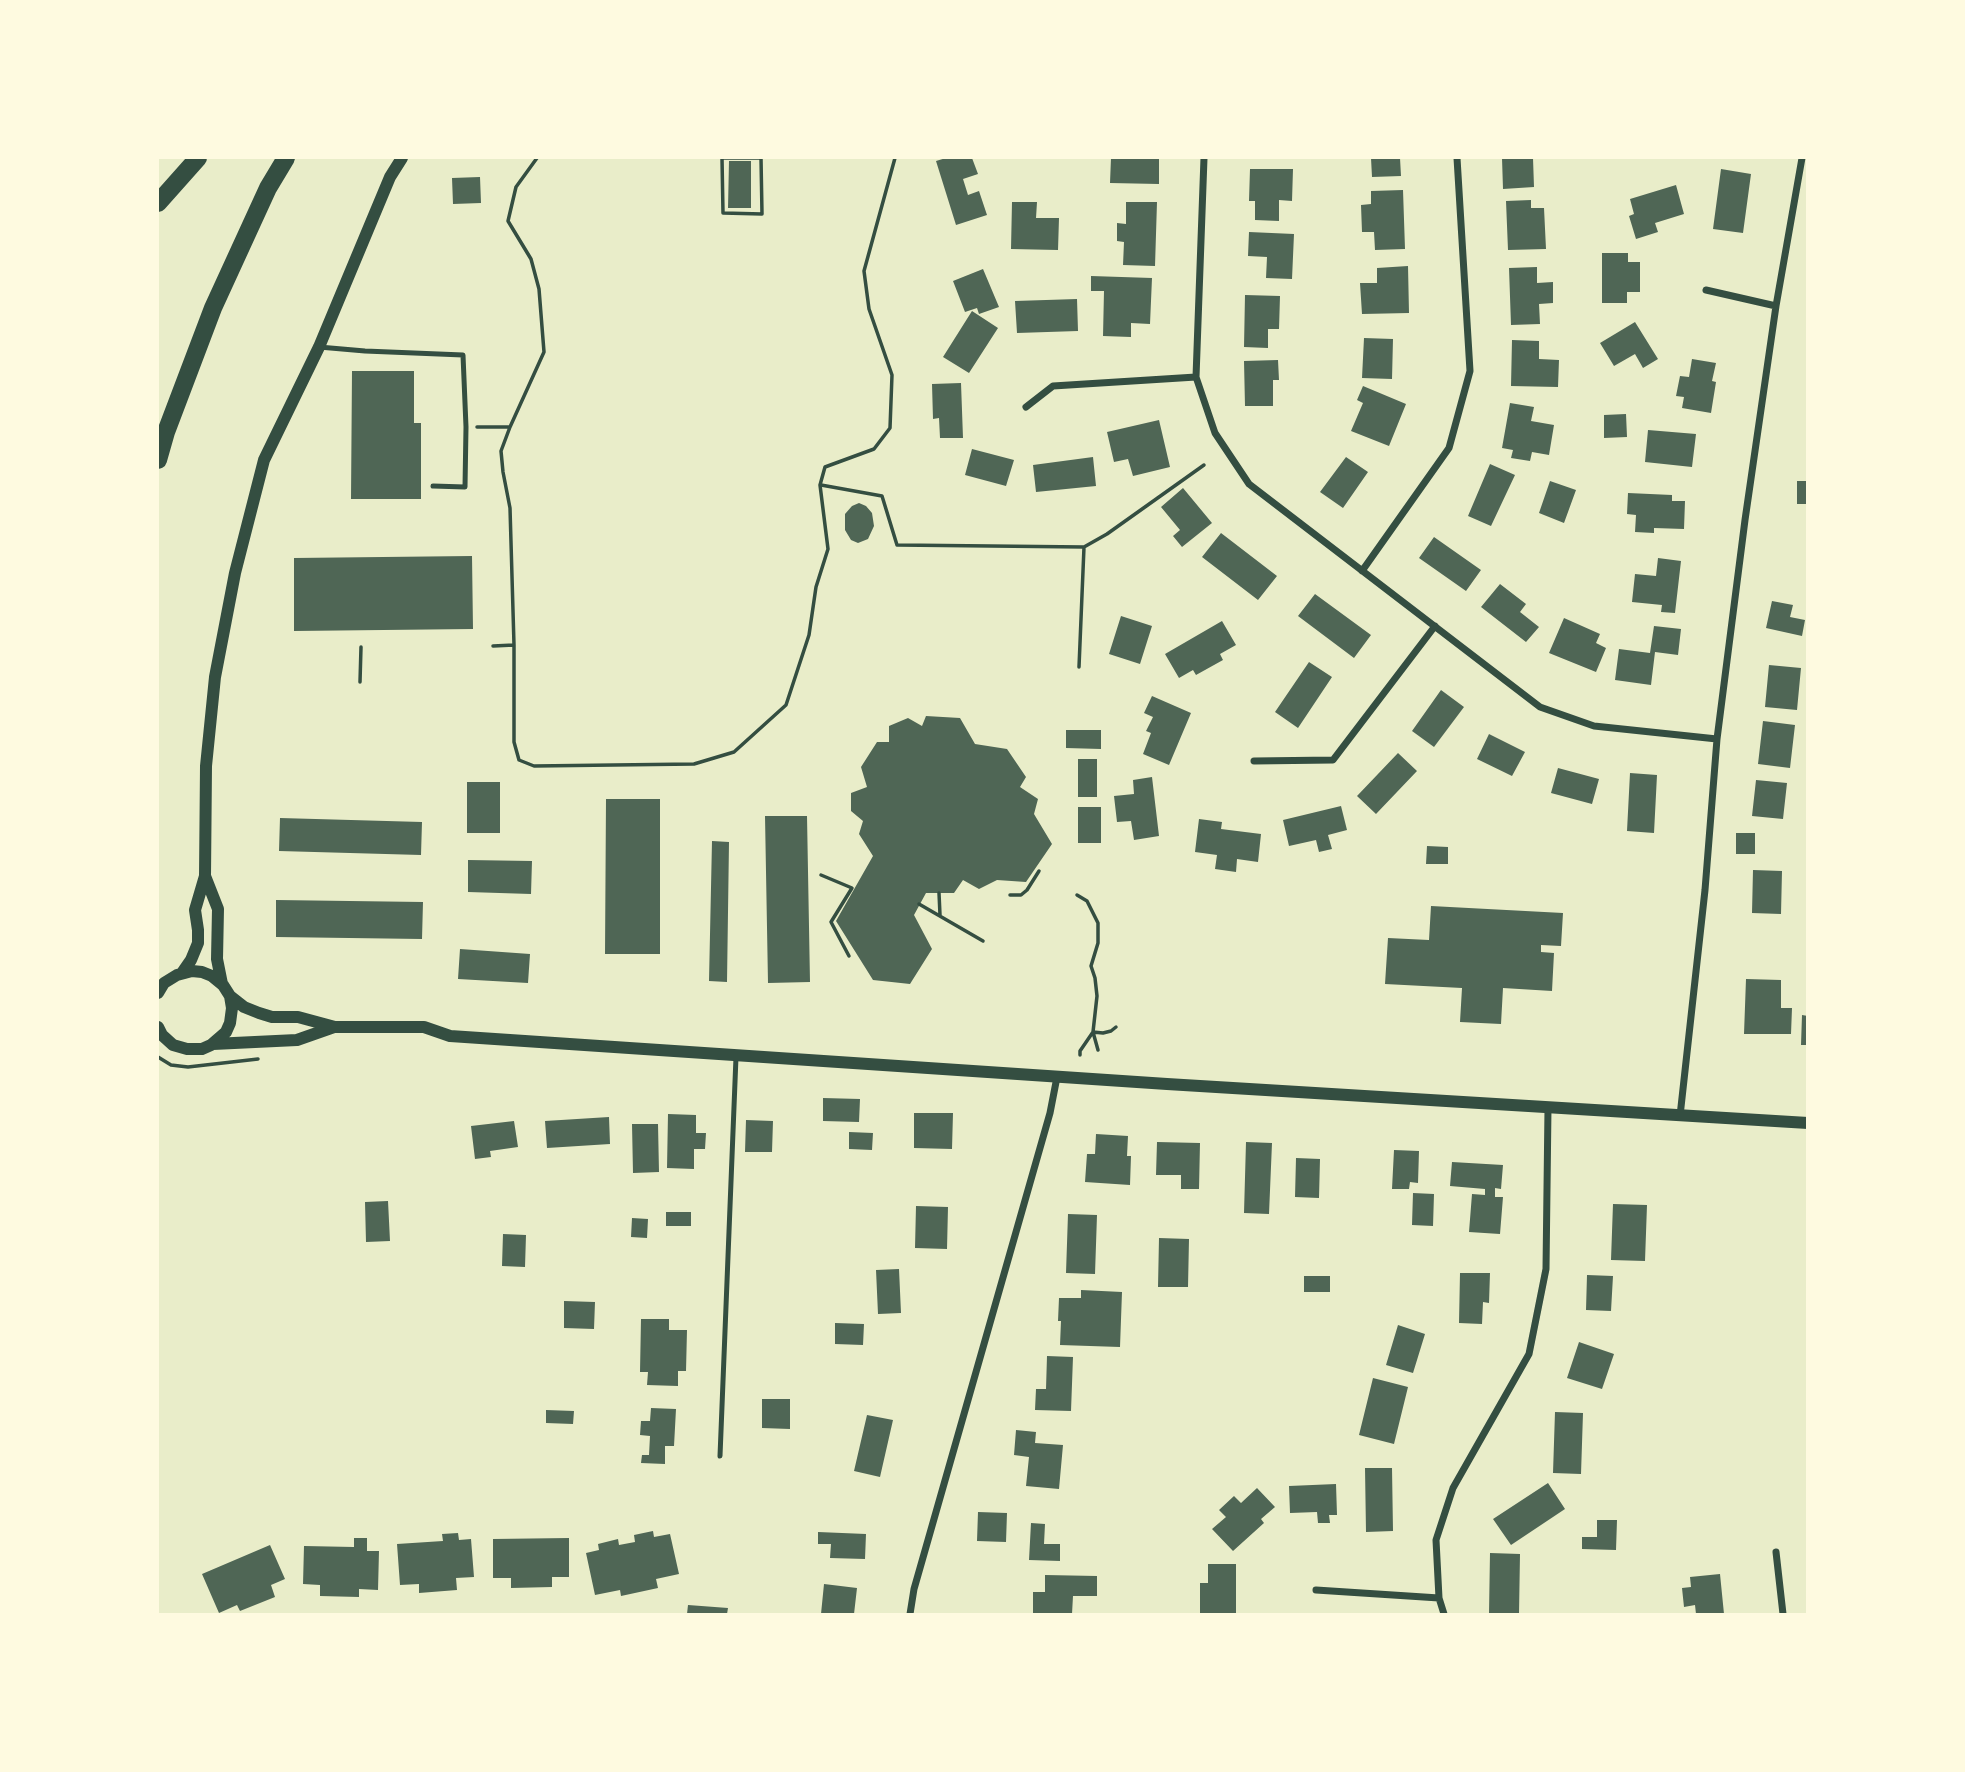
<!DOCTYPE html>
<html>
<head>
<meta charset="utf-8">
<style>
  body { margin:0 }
  #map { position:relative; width:1965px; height:1772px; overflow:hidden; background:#e9edc9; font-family:"IBM Plex Sans",sans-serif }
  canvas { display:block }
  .frame { position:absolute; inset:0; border:159px solid #fefae0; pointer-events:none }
</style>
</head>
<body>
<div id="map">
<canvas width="1965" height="1772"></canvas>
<div class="frame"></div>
</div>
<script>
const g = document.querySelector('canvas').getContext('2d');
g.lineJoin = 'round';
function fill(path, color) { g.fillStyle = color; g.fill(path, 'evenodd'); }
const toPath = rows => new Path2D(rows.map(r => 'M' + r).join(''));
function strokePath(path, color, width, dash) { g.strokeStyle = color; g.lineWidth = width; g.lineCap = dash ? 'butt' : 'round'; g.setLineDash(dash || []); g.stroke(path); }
fill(toPath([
  [946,158,972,158,978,174,963,179,968,195,979,191,987,215,956,225,936,161],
  [1111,158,1159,158,1159,184,1110,183],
  [1371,158,1400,158,1401,176,1372,177],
  [1502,158,1533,158,1534,187,1503,189],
  [729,161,751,161,751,208,728,208],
  [1250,169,1293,169,1292,201,1279,200,1279,221,1255,220,1255,201,1249,201],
  [1721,169,1751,174,1743,233,1713,229],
  [480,177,481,203,453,204,452,178],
  [1676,185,1684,214,1655,223,1658,232,1636,239,1629,216,1634,214,1630,199],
  [1403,190,1405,249,1375,250,1374,232,1362,232,1361,205,1371,204,1371,191],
  [1531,200,1531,208,1544,208,1546,249,1508,250,1506,201],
  [1012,202,1037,202,1036,218,1059,218,1058,250,1011,249],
  [1126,202,1157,202,1155,266,1123,265,1124,242,1117,241,1117,223,1126,224],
  [1249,232,1294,234,1292,279,1266,278,1267,257,1248,256],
  [1602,253,1628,253,1628,262,1640,262,1640,292,1627,292,1627,303,1602,303],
  [1408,266,1409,313,1362,314,1360,283,1377,283,1377,268],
  [1537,267,1537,283,1553,282,1553,303,1539,304,1540,324,1511,325,1509,268],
  [983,269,999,307,979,314,977,308,965,312,953,281],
  [1091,276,1152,278,1150,324,1131,323,1131,337,1103,336,1104,291,1091,291],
  [1245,295,1280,296,1279,329,1268,329,1268,348,1244,347],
  [1077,299,1078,331,1017,333,1015,301],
  [972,311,998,328,969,373,943,357],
  [1635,322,1658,359,1643,368,1635,354,1614,366,1600,343],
  [1364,338,1393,339,1392,379,1362,378],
  [1512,340,1539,341,1539,359,1559,360,1558,387,1511,386],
  [1692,359,1716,363,1712,381,1716,382,1711,413,1682,408,1684,397,1676,396,1680,376,1689,377],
  [1278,360,1279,380,1273,380,1273,406,1245,406,1244,361],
  [352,371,414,371,414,423,421,423,421,499,351,499],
  [961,383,963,438,940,438,939,418,933,419,932,384],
  [1363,386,1406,404,1389,446,1351,431,1363,403,1357,400],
  [1510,403,1534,407,1531,421,1554,425,1549,455,1532,452,1530,461,1511,458,1513,450,1502,448],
  [1626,414,1627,437,1604,438,1604,415],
  [1159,420,1170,467,1133,476,1128,459,1114,462,1107,432],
  [1648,430,1696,434,1692,467,1645,462],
  [972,449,1014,460,1006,486,965,475],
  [1093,457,1096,486,1036,492,1033,465],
  [1346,457,1368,472,1343,508,1320,492],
  [1490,464,1515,475,1491,526,1468,516],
  [1550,481,1576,490,1564,523,1539,513],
  [1797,481,1808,481,1808,504,1797,504],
  [1183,488,1212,523,1182,547,1173,536,1180,530,1161,507],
  [1628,493,1672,495,1672,501,1685,501,1684,529,1654,528,1654,533,1635,532,1636,515,1627,514],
  [859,503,866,506,872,513,874,526,868,539,858,543,851,540,845,530,845,514,852,506],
  [1221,533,1277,576,1258,600,1202,557],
  [1434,537,1481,570,1466,591,1419,558],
  [472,556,473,629,294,631,294,558],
  [1658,558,1681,561,1675,613,1661,612,1662,605,1632,602,1635,574,1656,576],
  [1500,584,1526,604,1520,612,1539,627,1526,642,1481,607],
  [1315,594,1371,635,1354,658,1298,616],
  [1772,601,1793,605,1790,617,1805,620,1802,636,1766,628],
  [1121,616,1152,626,1140,664,1109,654],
  [1564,618,1600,634,1596,643,1606,648,1596,672,1549,653],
  [1222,621,1236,645,1220,654,1223,660,1196,675,1193,670,1179,678,1165,654],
  [1654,626,1681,629,1678,655,1655,652,1651,685,1615,680,1619,649,1650,653],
  [1309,662,1332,677,1298,728,1275,712],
  [1769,665,1801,668,1797,710,1765,707],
  [1441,690,1464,707,1434,747,1412,731],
  [1152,696,1191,713,1169,765,1143,754,1151,733,1146,731,1153,717,1144,713],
  [926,716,960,718,975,744,1007,749,1026,777,1020,787,1038,799,1034,814,1052,844,1026,882,997,880,979,889,963,880,954,893,926,893,914,915,932,949,910,984,873,980,836,921,873,856,859,834,863,821,851,811,851,793,867,787,861,767,877,742,889,742,889,726,908,718,922,726],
  [1763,721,1795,725,1790,768,1758,764],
  [1066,730,1101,730,1101,749,1066,748],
  [1489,734,1525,752,1512,776,1477,759],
  [1398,753,1417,771,1376,814,1357,796],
  [1078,759,1097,759,1097,797,1078,797],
  [1558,768,1599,779,1592,804,1551,793],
  [1630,773,1657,775,1654,833,1627,831],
  [1152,777,1159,836,1134,840,1131,821,1117,822,1114,796,1134,794,1133,780],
  [1756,780,1787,783,1783,819,1752,816],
  [467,782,500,782,500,833,467,833],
  [606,799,660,799,660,954,605,954],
  [1341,806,1347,830,1328,835,1332,849,1319,852,1316,840,1289,846,1283,820],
  [1078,807,1101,807,1101,843,1078,843],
  [765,816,807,816,810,982,768,983],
  [280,818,422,822,421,855,279,851],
  [1199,819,1222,822,1221,829,1261,834,1258,862,1237,859,1236,872,1215,869,1217,855,1195,852],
  [1736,833,1755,833,1755,854,1736,854],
  [712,841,729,842,727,982,709,981],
  [1427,846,1448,847,1448,864,1426,864],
  [468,860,532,861,531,894,468,892],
  [1753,870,1782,871,1781,914,1752,913],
  [276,900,423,902,422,939,276,937],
  [1431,906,1563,913,1561,946,1541,945,1541,952,1554,953,1552,991,1503,988,1501,1024,1460,1022,1462,988,1385,984,1388,938,1429,940],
  [460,949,530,954,528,983,458,979],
  [1746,979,1781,980,1781,1008,1792,1008,1791,1034,1744,1034],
  [1802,1015,1808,1016,1808,1045,1801,1045],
  [823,1098,860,1099,859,1122,823,1121],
  [914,1113,953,1113,952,1149,914,1148],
  [668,1114,696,1115,696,1133,706,1133,705,1149,694,1149,694,1169,667,1168],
  [609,1117,610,1144,547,1148,545,1121],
  [746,1120,773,1121,772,1152,745,1152],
  [514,1121,518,1147,490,1151,491,1157,475,1159,471,1126],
  [632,1124,658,1124,659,1172,633,1173],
  [849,1132,873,1133,872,1150,849,1149],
  [1096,1134,1128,1136,1127,1156,1131,1156,1130,1185,1085,1182,1087,1154,1095,1154],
  [1157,1142,1200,1143,1199,1189,1181,1189,1181,1175,1156,1175],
  [1246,1142,1272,1143,1269,1214,1244,1213],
  [1394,1150,1419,1151,1418,1183,1410,1182,1409,1189,1392,1189],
  [1296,1158,1320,1159,1319,1198,1295,1197],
  [1452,1162,1503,1165,1501,1189,1495,1188,1495,1197,1503,1197,1500,1234,1469,1232,1472,1194,1485,1195,1485,1189,1450,1186],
  [1413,1193,1434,1194,1433,1226,1412,1225],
  [388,1201,390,1241,366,1242,365,1202],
  [1613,1204,1647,1205,1645,1261,1611,1260],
  [916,1206,948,1207,947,1249,915,1248],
  [666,1212,691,1212,691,1226,666,1226],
  [1068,1214,1097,1215,1095,1274,1066,1273],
  [632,1218,648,1219,647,1238,631,1237],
  [503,1234,526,1235,525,1267,502,1266],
  [1159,1238,1189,1239,1188,1287,1158,1287],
  [899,1269,901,1313,878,1314,876,1270],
  [1460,1273,1490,1273,1489,1303,1483,1302,1482,1324,1459,1323],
  [1587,1275,1613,1276,1611,1311,1586,1310],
  [1304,1276,1330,1276,1330,1292,1304,1292],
  [1081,1290,1122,1292,1120,1347,1060,1345,1061,1321,1058,1321,1059,1298,1081,1298],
  [564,1301,595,1302,594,1329,564,1328],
  [641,1319,669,1319,669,1330,687,1330,686,1371,678,1371,678,1386,647,1385,648,1372,640,1372],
  [835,1323,864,1324,863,1345,835,1344],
  [1398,1325,1425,1334,1413,1373,1386,1365],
  [1579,1342,1614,1354,1602,1389,1567,1378],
  [1047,1356,1073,1357,1071,1411,1035,1410,1036,1389,1046,1389],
  [1373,1378,1408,1387,1394,1444,1359,1435],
  [762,1399,790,1399,790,1429,762,1428],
  [651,1408,676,1409,674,1446,665,1446,665,1464,641,1463,642,1455,649,1455,650,1436,640,1435,641,1421,650,1421],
  [546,1410,574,1411,573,1424,546,1423],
  [1555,1412,1583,1413,1581,1474,1553,1473],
  [867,1415,893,1420,880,1477,854,1471],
  [1016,1430,1036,1432,1035,1443,1063,1445,1059,1489,1026,1486,1029,1457,1014,1455],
  [1365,1468,1392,1468,1393,1531,1366,1532],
  [1548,1483,1565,1509,1511,1545,1493,1519],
  [1336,1484,1337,1515,1329,1515,1330,1523,1318,1523,1317,1512,1290,1513,1289,1486],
  [1257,1488,1275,1507,1261,1519,1264,1523,1233,1551,1212,1529,1226,1517,1219,1510,1234,1496,1241,1503],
  [978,1512,1007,1513,1006,1542,977,1541],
  [1597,1520,1617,1520,1616,1550,1582,1549,1582,1537,1597,1537],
  [1031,1523,1045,1524,1044,1544,1060,1544,1060,1561,1029,1560],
  [653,1531,654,1537,670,1534,679,1574,656,1579,658,1588,621,1596,620,1590,595,1595,586,1553,599,1550,598,1544,618,1539,619,1545,635,1542,634,1535],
  [818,1532,866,1534,865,1559,830,1558,831,1544,818,1544],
  [458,1533,459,1540,471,1539,474,1577,456,1578,457,1590,419,1593,419,1584,400,1585,397,1544,443,1541,442,1534],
  [354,1538,367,1538,367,1551,379,1551,378,1590,359,1589,359,1597,320,1596,320,1585,303,1584,304,1546,354,1547],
  [569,1538,569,1577,552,1577,552,1587,511,1588,511,1578,493,1578,493,1539],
  [270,1545,285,1579,271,1585,275,1597,240,1611,237,1605,219,1613,202,1574],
  [1490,1553,1520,1554,1519,1614,1489,1614],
  [1208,1564,1236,1564,1236,1614,1200,1614,1200,1583,1208,1583],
  [1720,1574,1724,1614,1696,1614,1695,1605,1684,1607,1682,1588,1691,1587,1690,1577],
  [1045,1575,1097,1576,1097,1596,1073,1596,1072,1614,1033,1614,1033,1592,1045,1592],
  [824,1584,857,1588,854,1614,821,1614],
  [688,1605,728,1608,727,1614,687,1614]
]), '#4f6655');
strokePath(toPath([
  [537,158,516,187,508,221,531,259,539,289,544,352,510,427,501,451,503,472,510,508,514,645,514,742,519,760,534,766,694,764,734,752,786,705,809,635,816,587,828,549,820,485,825,467,874,449,890,428,892,375,869,309,864,271,895,158],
  [722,158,761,158,762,214,723,213,722,158],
  [477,427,510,427],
  [821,485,882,496,897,545,1084,547,1107,534,1204,465],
  [493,646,514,645],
  [1079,667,1084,547],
  [360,682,361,647],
  [821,875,852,888,831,922,849,956],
  [939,893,940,915],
  [1010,895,1021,895,1027,890,1039,871],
  [1077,895,1087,901,1098,923,1098,943,1091,966,1095,978,1097,996,1093,1032,1080,1051,1080,1055],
  [919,904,983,941],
  [1098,1050,1093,1032,1103,1033,1111,1031,1116,1027],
  [158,1057,171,1065,188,1067,258,1059]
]), '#344e41', 3.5);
strokePath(toPath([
  [319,347,365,351,463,355,466,427,465,487,433,486],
  [720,1456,736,1057]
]), '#344e41', 5);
strokePath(toPath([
  [1204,158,1196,377,1215,433,1249,484,1540,707,1594,726,1717,739],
  [1706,290,1776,306],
  [1026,407,1053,386,1196,377],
  [1362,571,1449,448,1470,371,1457,158],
  [1254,761,1333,760,1435,626],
  [1680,1116,1705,890,1717,739,1745,520,1776,306,1802,158],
  [1776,1552,1783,1614],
  [1316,1590,1439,1598],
  [910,1614,914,1589,1050,1113,1057,1077],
  [1444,1614,1439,1598,1436,1540,1453,1488,1529,1354,1546,1269,1548,1108]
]), '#344e41', 7);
strokePath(toPath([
  [205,876,218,909,217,959,222,984],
  [182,973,191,960,198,943,198,930,195,910,205,876,206,766,215,677,235,573,264,460,319,347,390,177,402,158],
  [158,993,164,983,177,975,192,971,202,972,212,976,223,985,230,996,232,1008,230,1023,226,1032,211,1045,202,1049,187,1049,173,1045,162,1035,158,1027],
  [230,996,244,1007,259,1013,272,1017,298,1017,335,1027,424,1027,450,1036,1167,1084,1808,1123],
  [213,1044,297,1040,334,1027]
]), '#344e41', 12);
strokePath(toPath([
  [158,203,198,158],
  [158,460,166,432,213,308,268,188,286,158]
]), '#344e41', 18);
</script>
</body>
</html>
